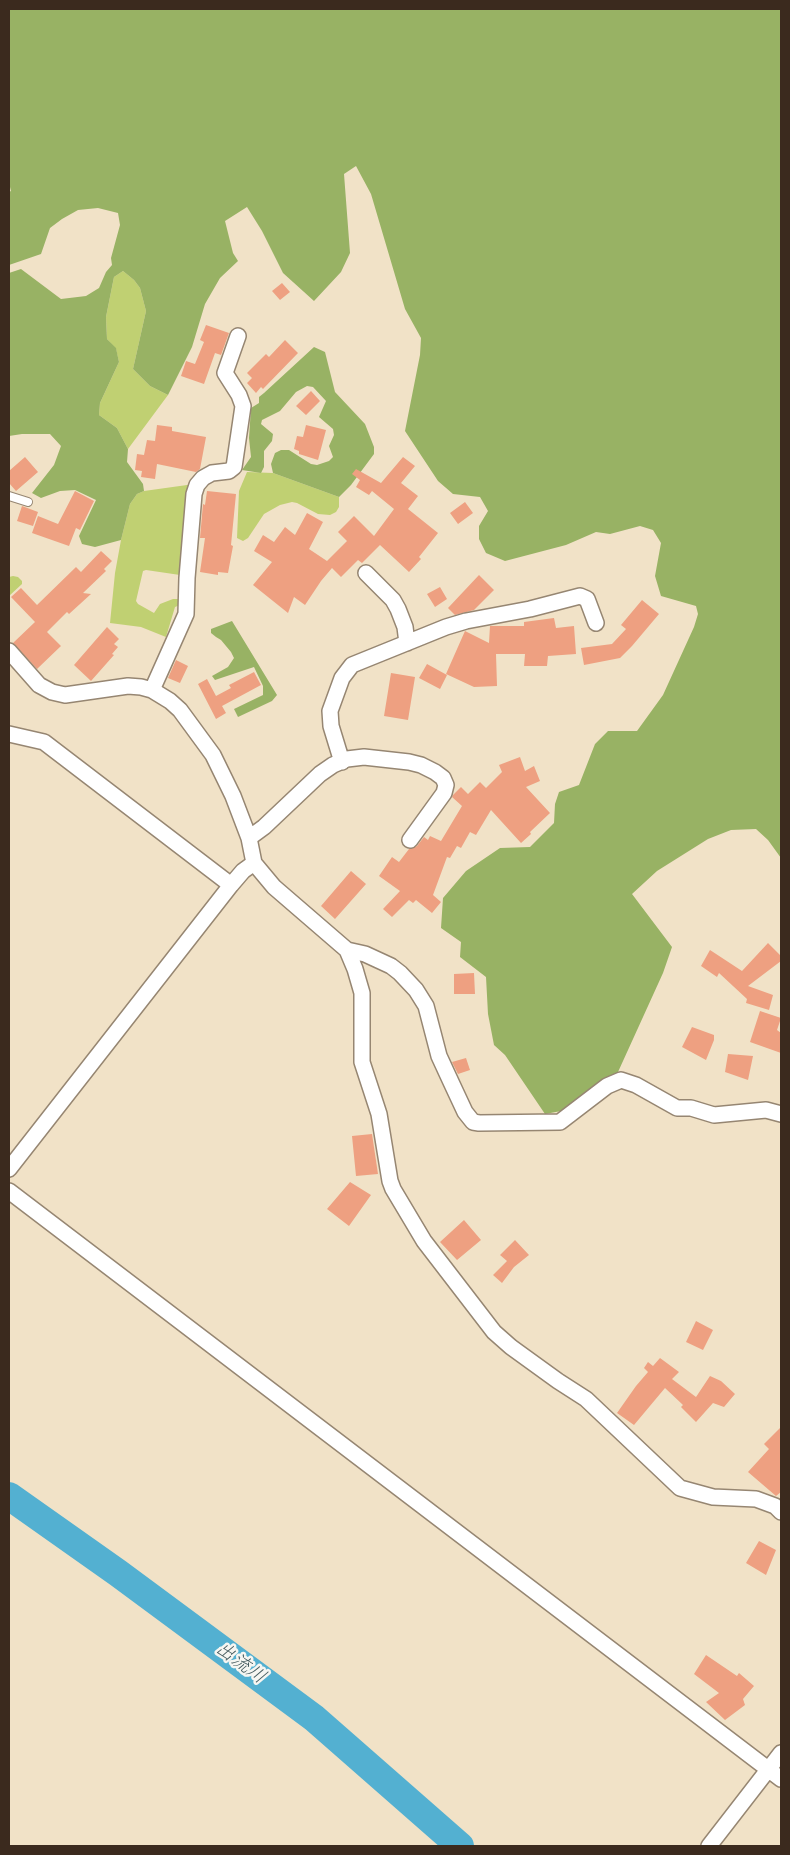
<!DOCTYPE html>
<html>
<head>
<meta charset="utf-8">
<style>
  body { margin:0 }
  #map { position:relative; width:790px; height:1855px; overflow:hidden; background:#f1e2c7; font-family:Mynerve,sans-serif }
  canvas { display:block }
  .frame { position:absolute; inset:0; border:10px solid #3b2a1e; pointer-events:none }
</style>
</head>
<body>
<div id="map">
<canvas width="790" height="1855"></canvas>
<div class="frame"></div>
</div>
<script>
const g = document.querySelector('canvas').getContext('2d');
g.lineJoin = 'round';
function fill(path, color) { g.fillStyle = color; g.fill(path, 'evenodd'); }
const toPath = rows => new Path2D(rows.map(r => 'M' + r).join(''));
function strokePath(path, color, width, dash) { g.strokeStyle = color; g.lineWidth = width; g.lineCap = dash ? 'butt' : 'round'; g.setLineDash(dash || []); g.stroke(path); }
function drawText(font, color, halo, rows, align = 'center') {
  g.font = font + ' Mynerve,"Klee One",sans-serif'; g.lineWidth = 5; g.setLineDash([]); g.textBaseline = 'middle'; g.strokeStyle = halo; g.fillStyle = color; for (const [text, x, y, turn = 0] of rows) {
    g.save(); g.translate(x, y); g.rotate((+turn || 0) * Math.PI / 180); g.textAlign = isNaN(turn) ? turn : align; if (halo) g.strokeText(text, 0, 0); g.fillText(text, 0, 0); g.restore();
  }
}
fill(toPath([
  [123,271,134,280,140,288,146,311,133,369,150,386,168,395,128,449,117,428,99,415,100,403,119,362,116,349,107,339,106,317,114,277],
  [247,472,273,473,339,497,339,507,336,512,330,515,318,514,297,503,292,502,280,505,264,514,248,538,243,541,237,538,239,491],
  [187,485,189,485,180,575,146,570,143,571,136,601,138,604,154,613,160,604,173,599,180,599,180,605,175,607,166,637,141,627,110,623,115,573,121,540,130,504,137,494,144,491],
  [13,576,18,577,22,581,22,584,9,596,9,577]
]), '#c0d072');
fill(toPath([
  [9,9,781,9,781,858,768,840,756,829,731,830,708,839,657,871,632,894,672,947,663,973,618,1072,572,1109,545,1114,505,1055,494,1045,488,1014,486,977,460,957,461,942,441,928,443,898,466,871,500,848,530,847,554,823,555,804,559,792,579,785,595,744,608,731,637,731,663,695,694,627,698,614,696,606,661,596,655,576,661,543,653,530,640,526,610,534,596,532,566,545,505,561,486,553,479,539,479,526,488,511,480,497,453,494,438,481,405,431,420,355,421,338,405,309,371,194,356,166,344,174,350,253,341,272,314,301,283,273,262,231,247,207,225,221,233,253,238,261,220,278,205,304,192,347,168,395,150,386,133,369,146,311,140,288,134,280,123,271,114,277,106,317,107,339,116,348,119,362,100,403,99,415,117,428,128,449,127,462,143,484,144,491,137,494,130,504,121,540,95,547,82,544,79,536,96,500,75,490,60,491,41,498,32,493,54,465,61,446,50,434,22,434,9,436,9,273,21,269,61,299,86,296,99,288,106,272,112,265,111,258,120,225,118,213,98,208,78,210,62,219,50,228,41,254,9,265,9,192,11,191,9,183],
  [314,347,325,352,335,392,365,424,374,447,374,454,351,485,339,497,273,473,271,464,275,453,281,450,289,450,311,464,317,465,329,461,333,457,329,446,334,435,333,429,319,417,326,401,313,387,307,386,296,392,280,411,262,420,261,424,273,434,272,441,264,451,264,467,261,473,242,470,251,457,249,438,251,408,259,403,259,397,264,393],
  [232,621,277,695,272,701,238,717,234,709,263,695,263,686,254,667,215,680,212,676,228,667,234,658,231,652,221,640,216,637,211,633,211,629]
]), '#98b264');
strokePath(toPath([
  [9,1496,118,1573,314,1718,460,1846]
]), '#53b0d1', 28);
fill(toPath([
  [282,283,290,292,280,300,272,291],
  [206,325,229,333,221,355,215,353,204,384,181,376,186,361,195,364,204,342,200,340],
  [285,340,298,353,263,389,261,387,256,393,247,383,252,378,247,373,266,354,269,357],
  [311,391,320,401,306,415,296,406],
  [157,425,172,427,172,431,206,437,200,469,196,472,157,464,155,479,141,477,142,471,135,470,137,454,144,455,147,440,155,441],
  [306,425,326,430,318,460,299,454,299,451,294,449,297,436,303,437],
  [25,457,38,472,16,491,9,483,9,471],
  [403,457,415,466,401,483,418,496,408,509,438,533,419,557,421,559,409,572,380,545,362,563,358,560,341,577,332,568,321,581,305,605,294,597,288,613,253,585,272,562,254,551,263,535,274,542,285,527,295,535,307,513,323,522,309,549,327,561,347,541,338,532,354,516,374,536,394,509,372,491,369,495,356,487,360,480,352,474,356,469,381,483],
  [75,491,94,501,80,530,76,528,69,546,32,533,38,516,58,524],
  [207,491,236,494,231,545,233,546,228,573,218,572,218,575,200,572,205,538,200,538,203,504,205,505],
  [465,502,473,513,458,524,450,513],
  [22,506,38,512,33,526,17,521],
  [101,551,112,561,104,569,106,571,83,593,91,594,69,614,67,612,47,632,61,646,37,669,13,643,35,622,11,597,21,588,37,605,76,567,81,572],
  [479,575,494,590,474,610,455,615,448,608],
  [440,587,447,599,435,607,427,594],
  [642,600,659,614,632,646,620,658,584,665,581,648,612,644,626,629,621,625],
  [554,618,556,628,574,626,576,654,548,656,547,666,524,666,525,654,496,654,497,686,474,687,446,674,465,631,489,643,490,626,524,626,524,622],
  [107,627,119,639,114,644,118,647,112,654,114,655,91,681,74,665],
  [176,660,188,666,180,683,168,678],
  [427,664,447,675,440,689,419,678],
  [254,672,261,685,222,706,226,713,216,719,198,684,207,679,216,696,231,688,229,685],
  [391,673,415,677,408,720,384,716],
  [520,757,525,771,534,766,540,781,526,787,550,813,530,832,531,834,521,843,491,810,476,835,470,832,461,848,457,846,450,858,447,857,433,895,441,902,432,913,416,900,413,903,409,900,392,917,383,909,400,891,379,876,392,857,399,862,409,849,417,846,424,837,428,840,430,836,441,841,462,806,452,797,453,795,461,787,468,794,480,782,486,788,502,772,499,765],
  [351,871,366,884,335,919,321,906],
  [768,943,781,956,781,961,748,986,773,995,769,1010,746,1003,747,999,719,973,717,977,701,966,710,950,742,971],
  [474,973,475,994,454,994,454,974],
  [760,1011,781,1018,777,1030,781,1033,781,1053,750,1042],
  [692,1027,714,1035,714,1040,706,1060,682,1047],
  [728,1054,753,1056,748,1080,725,1072],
  [466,1058,470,1070,458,1074,452,1062],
  [372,1134,378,1174,356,1176,352,1136],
  [350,1182,371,1195,349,1226,327,1209],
  [464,1220,481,1240,457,1260,440,1242],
  [515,1240,529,1255,514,1267,502,1283,493,1275,507,1261,500,1255],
  [696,1321,713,1330,703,1350,686,1342],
  [660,1358,679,1372,672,1379,696,1397,710,1376,721,1381,735,1394,724,1407,713,1403,696,1422,681,1407,683,1405,665,1388,634,1425,617,1413,636,1386,648,1372,644,1368,648,1362,653,1366],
  [781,1427,781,1492,776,1496,748,1472,769,1449,764,1444],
  [759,1541,776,1550,766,1575,746,1563],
  [706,1655,737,1676,739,1673,754,1686,743,1699,745,1705,725,1720,706,1702,719,1693,694,1674]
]), '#eea081');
const service = toPath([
  [9,496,28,502]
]);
const minor = toPath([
  [366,573,393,600,398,609,405,627,407,643],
  [9,651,39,685,52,692,65,695,128,686,141,687,152,690,170,701,180,710,213,755,233,796,249,838,254,863,274,887,347,950,355,969,362,993,362,1062,379,1114,390,1181,393,1189,424,1241,494,1332,511,1347,558,1381,586,1399,680,1488,713,1497,756,1499,775,1506,781,1512],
  [152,690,186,614,187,578,194,494,197,485,203,478,212,473,229,471,234,467,243,406,239,395,225,373,238,336],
  [9,734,44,742,231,885],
  [342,762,331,726,330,711,342,678,352,665,446,627,466,621,530,609,580,596,587,599,596,623],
  [249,838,264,827,320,774,333,765,347,759,364,757,409,762,421,765,435,772,443,778,446,785,444,793,410,840],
  [347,950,365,954,391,966,400,973,416,990,426,1006,439,1056,451,1082,465,1112,473,1122,479,1123,560,1122,607,1086,621,1080,636,1085,677,1108,691,1108,714,1115,766,1110,781,1114],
  [9,1169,231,885,243,871,254,863],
  [9,1191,781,1779],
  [709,1846,781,1753]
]);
strokePath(service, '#968672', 10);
strokePath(minor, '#968672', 18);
strokePath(service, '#fff', 8);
strokePath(minor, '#fff', 15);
drawText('italic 19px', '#43595d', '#f6f6f2', [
  ["出流川",240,1664,36]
]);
</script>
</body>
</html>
